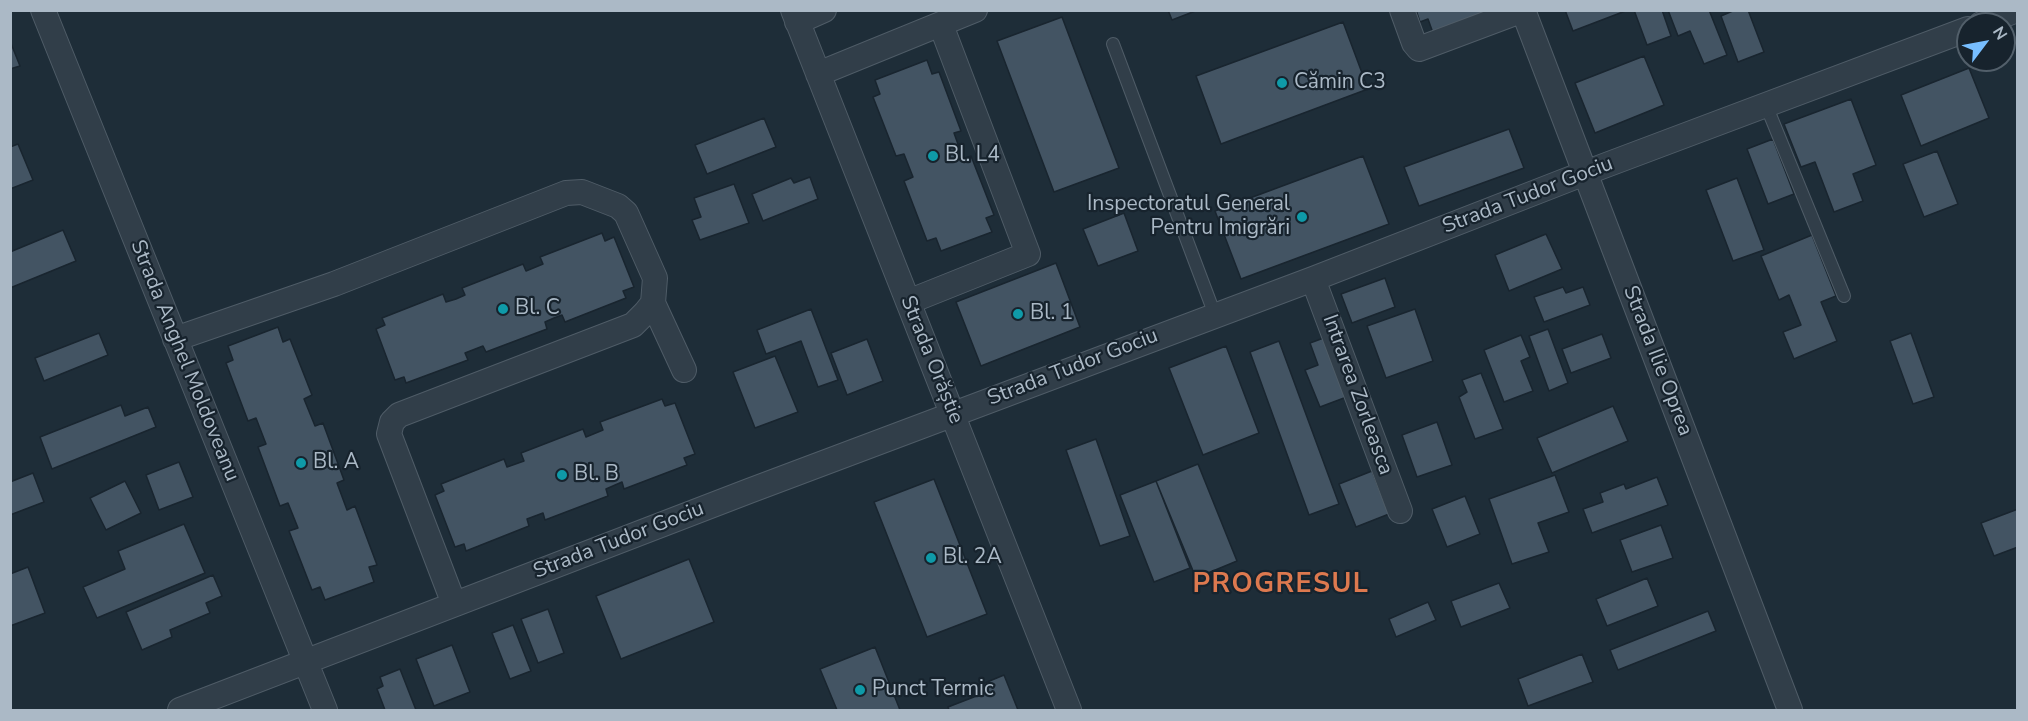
<!DOCTYPE html>
<html>
<head>
<meta charset="utf-8">
<style>
  body { margin:0 }
  #map { position:relative; width:2028px; height:721px; overflow:hidden; background:#1e2d38; font-family:"Nunito Sans",sans-serif }
  canvas { display:block }
  .frame { position:absolute; inset:0; border:12px solid #abb9c6; pointer-events:none }
  .north { position:absolute; left:1956px; top:12px; width:60px; height:60px; box-sizing:border-box; background:#17232d; border:2px solid #525f6a; border-radius:50%; rotate:58deg; font-size:16px; font-weight:700; line-height:24px; text-align:center; color:#abb9c6 }
  .north::after { content:''; display:block; margin:auto; width:21px; height:27px; background:#77beff; clip-path:polygon(50% 0,100% 100%,50% 72%,0 100%) }
</style>
</head>
<body>
<div id="map">
<canvas width="2028" height="721"></canvas>
<div class="frame"></div>
<div class="north">N</div>
</div>
<script>
const g = document.querySelector('canvas').getContext('2d');
g.lineJoin = 'round';
function fill(path, color) { g.fillStyle = color; g.fill(path, 'evenodd'); }
const toPath = rows => new Path2D(rows.map(r => 'M' + r).join(''));
function strokePath(path, color, width, dash) { g.strokeStyle = color; g.lineWidth = width; g.lineCap = dash ? 'butt' : 'round'; g.setLineDash(dash || []); g.stroke(path); }
function drawText(font, color, halo, rows, align = 'center') {
  g.font = font + ' "Nunito Sans",sans-serif'; g.lineWidth = 4.5; g.setLineDash([]); g.textBaseline = 'middle'; g.strokeStyle = halo; g.fillStyle = color; for (const [text, x, y, turn = 0] of rows) {
    g.save(); g.translate(x, y); g.rotate((+turn || 0) * Math.PI / 180); g.textAlign = isNaN(turn) ? turn : align; if (halo) g.strokeText(text, 0, 0); g.fillText(text, 0, 0); g.restore();
  }
}
const building = toPath([
  [1168,10,1198,10,1172,20,1168,10],
  [1416,10,1482,10,1483,14,1433,33,1428,19,1420,22,1416,10],
  [1565,10,1628,10,1573,31,1565,10],
  [1634,10,1662,10,1671,36,1647,45,1634,10],
  [1668,10,1709,10,1727,55,1704,64,1690,31,1678,36,1668,10],
  [1735,10,1748,10,1764,52,1738,62,1721,16,1735,10],
  [1062,17,1119,168,1054,192,997,41,1062,17],
  [1343,22,1368,89,1221,144,1196,76,1343,22],
  [10,41,20,66,10,69,10,41],
  [1644,56,1664,105,1595,133,1575,83,1644,56],
  [927,60,932,74,939,72,961,131,954,133,959,147,963,159,971,156,994,215,986,218,992,232,941,251,936,238,927,241,904,181,913,177,904,154,896,156,873,97,880,94,875,80,927,60],
  [1969,68,1989,118,1921,146,1901,95,1969,68],
  [1851,99,1876,165,1853,174,1863,201,1834,212,1815,162,1801,167,1784,124,1851,99],
  [764,118,776,147,707,174,695,145,764,118],
  [1509,129,1524,168,1419,206,1404,167,1509,129],
  [1773,139,1794,194,1768,204,1747,149,1773,139],
  [18,144,33,180,10,189,10,147,18,144],
  [1937,151,1958,204,1924,217,1903,164,1937,151],
  [1363,156,1389,224,1241,279,1215,211,1363,156],
  [810,177,818,199,763,221,752,194,791,178,794,183,810,177],
  [1737,178,1764,250,1733,261,1706,190,1737,178],
  [734,184,749,223,700,240,692,220,701,217,694,198,734,184],
  [1124,213,1138,251,1098,266,1083,229,1124,213],
  [63,230,76,261,10,288,10,252,63,230],
  [602,233,605,241,614,237,634,287,623,291,626,298,565,322,562,315,554,318,545,322,547,329,486,352,483,346,465,353,468,360,406,383,404,377,395,380,376,329,385,325,382,318,443,294,446,302,456,299,465,295,462,288,523,264,526,271,543,264,540,257,602,233],
  [1546,234,1562,269,1509,291,1495,255,1546,234],
  [1812,235,1836,296,1821,302,1837,341,1794,359,1783,332,1801,325,1789,295,1779,300,1761,256,1812,235],
  [1056,263,1080,327,981,366,956,302,1056,263],
  [1385,278,1395,307,1352,323,1341,294,1385,278],
  [1563,287,1566,293,1583,287,1590,305,1544,322,1534,297,1563,287],
  [811,309,838,380,818,387,801,341,766,354,757,330,811,309],
  [1415,309,1433,361,1386,378,1367,326,1415,309],
  [278,327,283,342,290,339,312,395,304,399,315,426,323,423,344,480,337,483,347,510,355,506,377,565,369,567,374,582,325,600,320,587,312,590,289,531,298,528,288,503,280,506,258,447,266,444,256,418,248,421,226,363,233,360,228,346,278,327],
  [1548,329,1568,383,1549,391,1529,336,1548,329],
  [99,333,108,355,44,381,35,358,99,333],
  [1911,333,1934,397,1913,404,1890,341,1911,333],
  [1602,334,1611,358,1571,373,1562,349,1602,334],
  [1521,335,1530,357,1521,361,1533,391,1504,402,1484,350,1521,335],
  [1329,336,1352,395,1320,407,1305,370,1318,365,1310,343,1329,336],
  [867,339,883,381,847,395,831,353,867,339],
  [1279,341,1339,504,1309,515,1250,352,1279,341],
  [1226,346,1259,433,1203,455,1169,368,1226,346],
  [775,356,798,412,755,428,733,372,775,356],
  [1481,373,1503,429,1475,439,1459,397,1467,392,1462,380,1481,373],
  [662,399,665,406,675,403,695,454,684,458,687,465,624,489,622,482,606,489,608,496,545,520,543,513,527,519,529,526,466,551,464,544,455,547,435,495,444,491,441,484,504,459,507,467,524,461,521,453,583,429,586,437,603,430,600,422,662,399],
  [121,405,125,416,148,407,156,427,52,469,40,437,121,405],
  [1613,406,1628,441,1552,473,1537,438,1613,406],
  [1437,422,1452,465,1417,477,1402,435,1437,422],
  [1096,439,1130,536,1100,546,1066,450,1096,439],
  [179,462,193,497,159,510,146,475,179,462],
  [1198,464,1237,561,1196,578,1156,481,1198,464],
  [1372,471,1389,514,1356,527,1339,484,1372,471],
  [33,473,44,502,10,515,10,482,33,473],
  [1555,475,1569,512,1538,523,1549,552,1512,564,1489,499,1555,475],
  [1657,477,1668,505,1592,533,1583,509,1603,502,1600,493,1624,484,1626,489,1657,477],
  [934,479,987,614,927,637,874,502,934,479],
  [125,481,141,513,106,530,90,498,125,481],
  [1156,481,1190,568,1154,582,1120,495,1156,481],
  [1465,496,1480,534,1447,547,1432,509,1465,496],
  [2018,509,2018,547,1994,556,1981,523,2018,509],
  [184,524,205,573,97,618,83,587,125,569,118,551,184,524],
  [1661,525,1673,558,1632,572,1620,540,1661,525],
  [689,559,714,622,621,659,596,596,689,559],
  [28,567,45,613,10,626,10,574,28,567],
  [213,575,222,596,206,603,210,613,170,630,172,637,142,650,126,612,213,575],
  [1647,578,1658,606,1607,626,1596,599,1647,578],
  [1499,583,1510,608,1461,627,1451,601,1499,583],
  [1428,602,1436,620,1396,637,1389,619,1428,602],
  [548,609,564,653,538,663,521,619,548,609],
  [1708,611,1716,631,1618,670,1610,650,1708,611],
  [513,625,531,671,510,679,492,633,513,625],
  [452,645,470,692,434,706,416,659,452,645],
  [875,647,900,710,837,710,820,669,875,647],
  [1582,654,1593,682,1528,706,1518,679,1582,654],
  [400,669,416,710,385,710,377,689,383,686,380,677,400,669],
  [1004,675,1018,710,949,710,948,707,979,695,975,687,1004,675]
]);
fill(building, '#435463');
strokePath(building, '#19252f', 1.5);
const lane = toPath([
  [1113,44,1215,315],
  [1766,105,1844,296]
]);
const street = toPath([
  [43,10,325,710],
  [793,10,1069,710],
  [1402,10,1414,43,1419,49,1523,10],
  [1523,10,1790,710],
  [797,22,824,10],
  [1981,24,2017,10],
  [818,74,975,10],
  [1313,279,1400,511],
  [908,302,1028,254,941,25],
  [653,303,684,370],
  [175,339,334,284,566,193,582,192,618,206,626,213,655,278,653,303,645,313,633,325,399,415,392,422,389,434,454,604],
  [180,710,749,491,1313,279,1585,173,1968,29]
]);
strokePath(lane, '#4f5c67', 14);
strokePath(street, '#4f5c67', 26);
strokePath(lane, '#313e49', 12);
strokePath(street, '#313e49', 24);
for (const [x, y, r, color] of [
  [1282,83,6,"#0f9aa8"],
  [933,156,6,"#0f9aa8"],
  [1302,217,6,"#0f9aa8"],
  [503,309,6,"#0f9aa8"],
  [1018,314,6,"#0f9aa8"],
  [301,463,6,"#0f9aa8"],
  [562,475,6,"#0f9aa8"],
  [931,558,6,"#0f9aa8"],
  [860,690,6,"#0f9aa8"]
]) { const dot = new Path2D(); dot.arc(x, y, r, 0, 2 * Math.PI); g.fillStyle = color; g.fill(dot); strokePath(dot, '#17232d', 2); }
drawText('21px', '#abb9c6', '#17232d', [
  ["Cămin C3",1294,83],
  ["Bl. L4",945,156],
  ["Inspectoratul General",1290,205,"right"],
  ["Pentru Imigrări",1290,229,"right"],
  ["Bl. C",515,309],
  ["Bl. 1",1030,314],
  ["Bl. A",313,463],
  ["Bl. B",574,475],
  ["Bl. 2A",943,558],
  ["Punct Termic",872,690]
], 'left');
drawText('21px', '#abb9c6', '#17232d', [
  ["Strada Tudor Gociu",1528,196,-21],
  ["Strada Orăștie",931,360,68],
  ["Strada Anghel Moldoveanu",184,361,68],
  ["Strada Ilie Oprea",1657,361,69],
  ["Strada Tudor Gociu",1073,368,-21],
  ["Intrarea Zorleasca",1357,395,70],
  ["Strada Tudor Gociu",619,541,-21]
]);
g.letterSpacing = '1.5px';
drawText('bold 27px', '#dd794f', '#17232d', [
  ["PROGRESUL",1281,585]
]);
g.letterSpacing = '0px';
</script>
</body>
</html>
